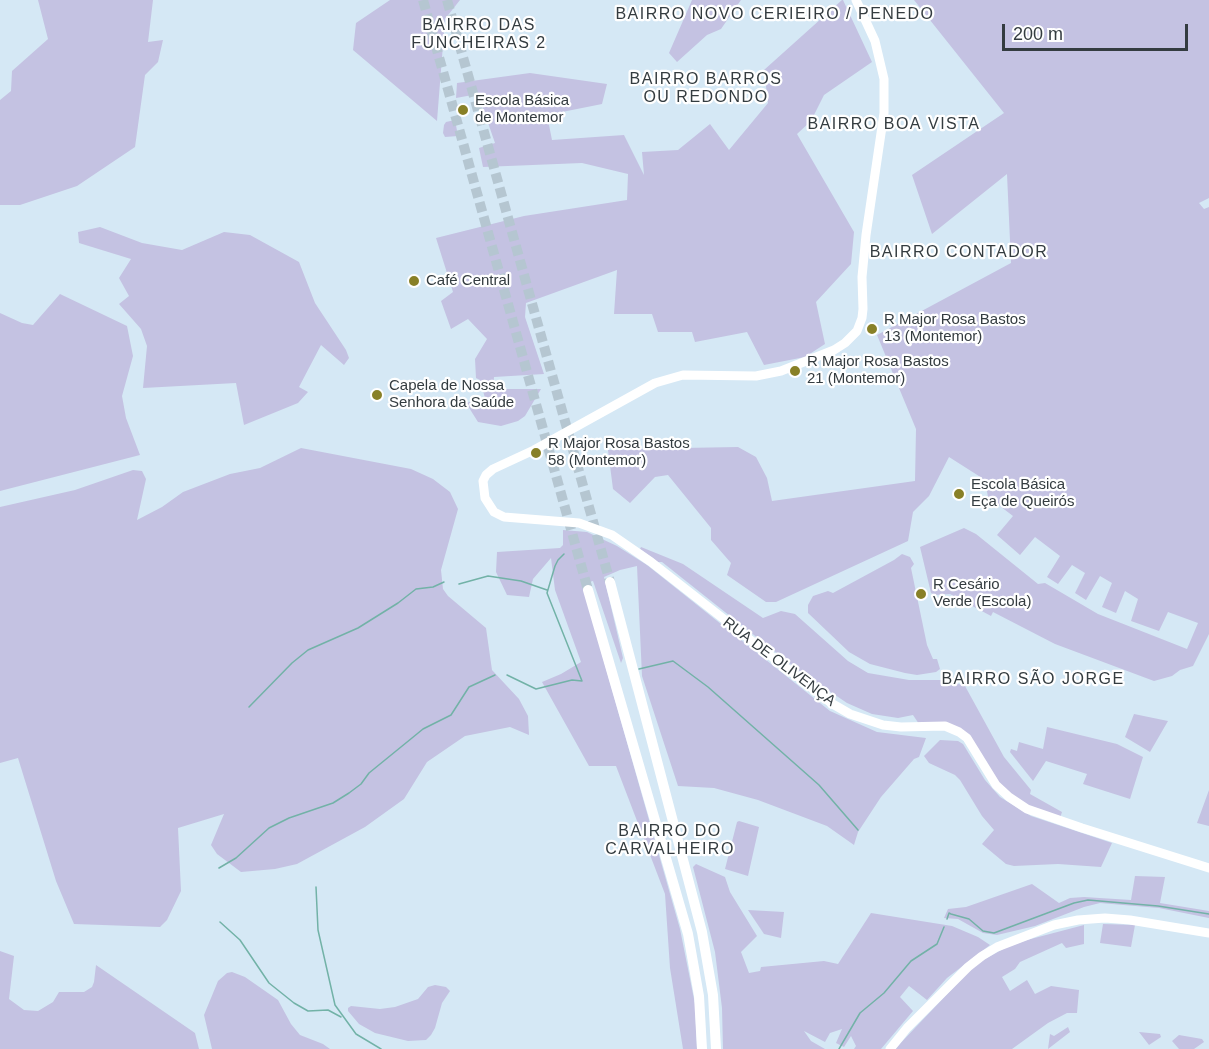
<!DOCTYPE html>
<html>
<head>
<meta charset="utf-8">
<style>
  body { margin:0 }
  #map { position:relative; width:1209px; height:1049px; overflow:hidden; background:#d5e8f5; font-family:Helvetica,sans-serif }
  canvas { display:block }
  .scale { position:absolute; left:1002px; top:24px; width:186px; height:27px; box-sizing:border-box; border:3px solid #343c40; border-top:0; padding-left:8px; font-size:18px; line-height:21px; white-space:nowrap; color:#343c40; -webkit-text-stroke:4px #fff; paint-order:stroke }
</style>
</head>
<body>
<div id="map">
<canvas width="1209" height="1049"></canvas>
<div class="scale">200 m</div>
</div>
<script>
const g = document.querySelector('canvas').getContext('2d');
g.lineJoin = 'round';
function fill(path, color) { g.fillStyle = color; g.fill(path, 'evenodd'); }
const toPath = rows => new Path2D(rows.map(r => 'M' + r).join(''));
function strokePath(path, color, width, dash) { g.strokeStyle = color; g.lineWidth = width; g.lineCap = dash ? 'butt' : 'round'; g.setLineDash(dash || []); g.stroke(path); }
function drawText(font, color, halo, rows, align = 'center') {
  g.font = font + ' Helvetica,sans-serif'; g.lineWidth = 4.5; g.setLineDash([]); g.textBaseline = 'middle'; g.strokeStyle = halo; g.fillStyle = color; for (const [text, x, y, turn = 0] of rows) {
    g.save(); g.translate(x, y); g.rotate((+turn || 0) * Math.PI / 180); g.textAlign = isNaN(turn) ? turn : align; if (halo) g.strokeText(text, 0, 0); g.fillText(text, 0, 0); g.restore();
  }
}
fill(toPath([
  [38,0,153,0,148,42,163,40,158,62,145,75,135,147,77,186,20,205,0,205,0,100,11,91,12,71,48,39],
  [390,0,460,0,445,19,437,121,353,50,356,23],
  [692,0,741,0,721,29,707,35,677,62,669,53],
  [842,0,843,0,872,62,824,95,811,121,797,134,854,232,851,264,816,302,825,344,805,357,764,365,747,332,695,342,692,332,658,332,652,314,614,314,617,270,526,303,525,317,544,374,494,377,493,389,541,389,525,416,518,421,501,426,478,422,466,403,485,398,480,380,476,378,475,359,487,339,468,319,451,329,441,301,453,292,436,238,524,216,627,200,628,174,582,163,483,167,479,148,495,143,478,94,456,98,457,83,530,73,607,84,602,104,547,115,552,140,624,135,644,175,642,152,678,150,710,124,729,150,768,103,764,70],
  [914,0,1209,0,1209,198,1199,203,1204,209,1209,207,1209,634,1193,666,1180,670,1172,676,1154,681,1055,644,993,612,991,616,950,594,935,595,931,593,920,547,964,528,976,534,1038,584,1045,583,1098,614,1187,649,1198,623,1168,612,1159,631,1131,621,1138,599,1125,591,1116,613,1102,607,1112,583,1100,576,1086,600,1075,593,1085,573,1072,565,1058,584,1047,577,1060,556,1035,537,1020,555,997,535,1013,516,988,497,986,486,982,478,949,457,929,496,913,512,908,541,776,602,766,602,727,575,731,563,711,540,711,528,668,475,655,477,630,503,613,489,608,450,682,448,738,447,756,457,767,478,772,501,915,481,916,429,877,335,1011,263,1007,174,932,234,912,175,1004,113],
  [455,120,458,136,445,137,443,133,444,125,446,122],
  [100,227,142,243,182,250,224,232,250,235,299,262,315,303,346,350,349,358,344,365,321,345,299,387,308,392,298,403,244,425,236,383,143,388,147,346,141,329,119,304,129,296,119,278,131,259,79,243,78,232],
  [60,294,127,326,133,356,122,396,126,418,140,455,0,491,0,313,22,323,33,325],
  [301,448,411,469,433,479,450,492,458,509,441,570,443,589,448,596,486,628,492,670,519,699,528,716,529,735,510,727,465,736,427,762,404,799,365,827,297,864,275,869,241,872,217,854,211,845,224,814,178,828,181,891,167,920,160,927,74,924,56,881,18,758,0,763,0,507,75,490,133,470,142,471,146,479,137,520,162,507,183,492,230,474,260,468],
  [563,530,587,532,617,546,647,565,830,711,877,732,926,738,919,757,914,759,881,797,858,832,854,845,827,826,758,800,714,788,678,786,642,676,637,566,620,570,604,577,623,658,621,663,593,581,582,584,680,929,695,1004,697,1049,683,1049,670,968,665,894,616,766,589,766,542,682,561,674,581,662,555,590,551,558,533,579,529,597,507,595,496,572,497,552,560,548,563,545],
  [641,547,683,564,763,618,781,611,795,614,848,661,868,673,909,680,946,680,965,686,1004,757,1031,790,1030,794,1062,812,1060,818,1032,808,1002,788,970,736,919,724,913,715,898,718,872,714,847,703,798,670,662,562,658,562,640,549],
  [902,554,910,557,914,564,911,568,927,645,933,659,937,659,940,669,936,672,917,675,905,673,870,664,849,652,808,613,808,605,813,596,828,591,833,593,894,560],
  [1134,714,1168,721,1150,752,1125,737],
  [1047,727,1117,744,1143,757,1130,799,1083,784,1087,774,1046,761,1033,781,1010,752,1011,749,1017,751,1019,742,1043,749],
  [940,740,958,741,963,744,985,780,1000,797,1031,816,1112,843,1101,867,1058,864,1014,866,1006,864,982,844,994,830,982,816,960,780,955,775,929,763,924,756],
  [1209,790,1209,826,1197,823],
  [739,821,759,827,748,876,725,869,737,822],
  [696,864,725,877,730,892,757,936,741,952,749,973,760,971,761,967,824,961,838,964,871,913,952,926,978,937,990,945,947,978,927,1000,909,986,900,997,913,1011,881,1049,854,1049,856,1046,851,1036,844,1047,836,1043,842,1029,830,1033,825,1042,804,1031,811,1041,825,1049,723,1049,722,1008,715,952,693,867],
  [1135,876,1165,877,1160,903,1209,911,1209,918,1159,908,1100,903,1084,907,1035,926,997,935,983,933,958,919,944,918,948,909,966,907,1032,884,1059,903,1070,898,1084,897,1131,900],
  [748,910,784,912,781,938,764,934],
  [1103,924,1135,925,1131,947,1100,943],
  [1084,925,1084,944,1066,948,1062,943,1020,962,1015,969,1002,977,1010,991,1027,980,1035,994,1051,986,1079,990,1077,1013,1067,1013,1048,1023,1012,1049,895,1049,971,969,985,959,1005,948,1027,940],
  [0,951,14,956,9,999,24,1010,38,1011,53,1002,59,992,84,992,92,987,94,982,96,965,195,1033,199,1049,0,1049],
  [232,972,245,977,278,1000,291,1024,300,1035,323,1044,330,1049,212,1049,204,1015,218,981,227,973],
  [435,985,446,987,450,991,442,1003,435,1028,431,1035,426,1040,408,1041,375,1033,359,1024,348,1011,348,1008,351,1006,380,1009,395,1007,418,999,428,987],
  [1068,1027,1070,1032,1048,1049,1050,1034,1054,1036],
  [1139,1032,1160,1034,1161,1037,1149,1045],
  [1179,1035,1202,1039,1204,1042,1194,1049,1179,1049,1172,1041]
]), '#c4c2e2');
strokePath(toPath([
  [459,584,488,576,521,581,547,590],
  [639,669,673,661,708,687,819,785,858,830],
  [507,675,536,689,572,680,582,681,547,593,555,566,558,560,564,554],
  [249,707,292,663,308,650,358,628,398,603,416,589,433,587,444,582],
  [219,868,236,858,269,828,289,818,333,803,349,793,361,784,369,773,412,738,423,729,451,715,469,687,495,675],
  [316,887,318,930,335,1005,356,1034,381,1049],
  [947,919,949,913,951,914,969,919,983,931,994,933,1074,903,1088,900,1158,906,1209,914],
  [220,922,240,940,269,983,294,1003,308,1011,328,1010,341,1017],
  [839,1049,860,1013,884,993,911,961,937,944,944,927]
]), '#72b2a7', 1.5);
strokePath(toPath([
  [423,0,588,590],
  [447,0,610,582]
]), '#b5c6d1', 10, [10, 5]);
strokePath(toPath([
  [856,0,875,41,884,79,884,113,866,235,862,277,863,309,862,318,857,331,845,343,834,350,781,371,756,376,683,375,655,383,534,450,493,469,486,475,483,481,485,498,494,512,504,517,579,523,612,535,651,562,831,703,850,714,883,725,901,727,945,726,959,732,967,738,996,785,1009,797,1027,809,1082,828,1209,868],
  [890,1049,907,1028,968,967,982,956,997,947,1054,925,1078,920,1105,918,1130,920,1209,933]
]), '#fff', 9);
strokePath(toPath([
  [610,582,702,932,713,995,716,1049],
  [588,590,688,934,699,996,702,1049]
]), '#fff', 10);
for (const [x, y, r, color] of [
  [463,110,6,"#888027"],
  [414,281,6,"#888027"],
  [872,329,6,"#888027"],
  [795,371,6,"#888027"],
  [377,395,6,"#888027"],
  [536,453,6,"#888027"],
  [959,494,6,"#888027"],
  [921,594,6,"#888027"]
]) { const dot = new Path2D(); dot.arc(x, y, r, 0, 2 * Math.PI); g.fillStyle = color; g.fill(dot); strokePath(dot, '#fff', 2); }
drawText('15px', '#343c40', '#fff', [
  ["Escola Básica",475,101],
  ["de Montemor",475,118],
  ["Café Central",426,281],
  ["R Major Rosa Bastos",884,320],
  ["13 (Montemor)",884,337],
  ["R Major Rosa Bastos",807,362],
  ["21 (Montemor)",807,379],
  ["Capela de Nossa",389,386],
  ["Senhora da Saúde",389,403],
  ["R Major Rosa Bastos",548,444],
  ["58 (Montemor)",548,461],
  ["Escola Básica",971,485],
  ["Eça de Queirós",971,502],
  ["R Cesário",933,585],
  ["Verde (Escola)",933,602]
], 'left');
drawText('15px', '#343c40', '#fff', [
  ["RUA DE OLIVENÇA",779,662,37]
]);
g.letterSpacing = '1.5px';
drawText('16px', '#343c40', '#fff', [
  ["BAIRRO NOVO CERIEIRO / PENEDO",775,15],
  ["BAIRRO DAS",479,26],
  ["FUNCHEIRAS 2",479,44],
  ["BAIRRO BARROS",706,80],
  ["OU REDONDO",706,98],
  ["BAIRRO BOA VISTA",894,125],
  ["BAIRRO CONTADOR",959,253],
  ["BAIRRO SÃO JORGE",1033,680],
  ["BAIRRO DO",670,832],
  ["CARVALHEIRO",670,850]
]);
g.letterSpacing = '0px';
</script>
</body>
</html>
